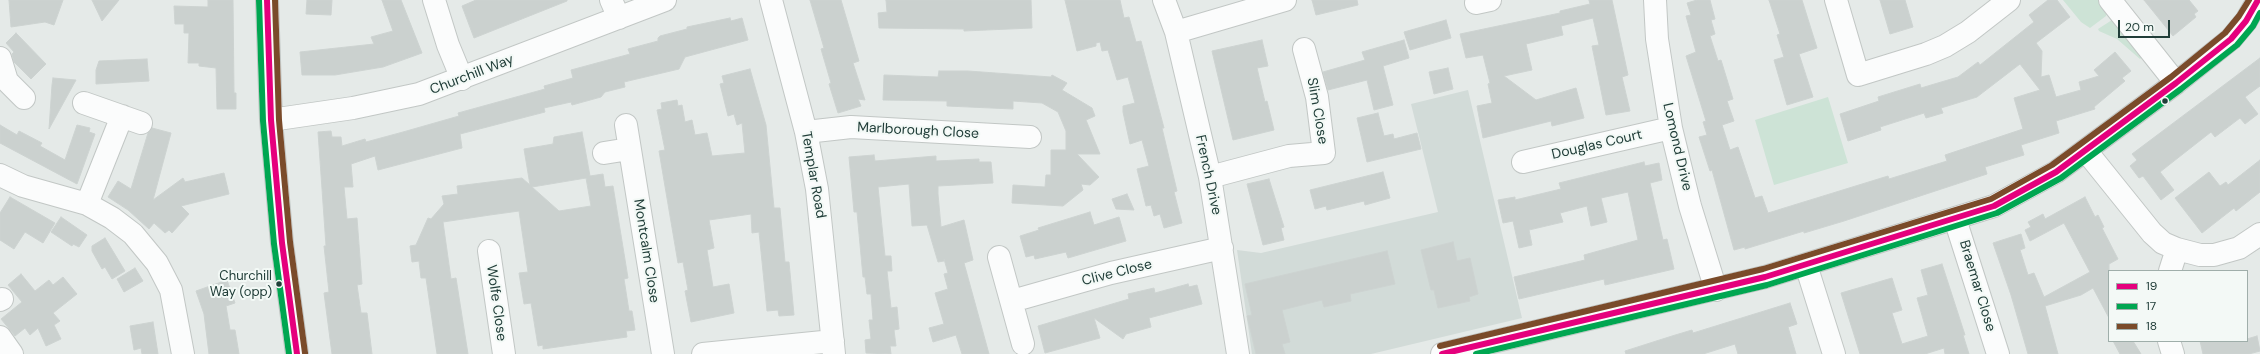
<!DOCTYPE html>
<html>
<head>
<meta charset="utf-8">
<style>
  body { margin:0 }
  #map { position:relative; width:2260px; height:354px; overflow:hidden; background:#e5eae8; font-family:"DM Sans",sans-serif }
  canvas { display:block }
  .legend { position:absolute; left:2108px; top:270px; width:140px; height:72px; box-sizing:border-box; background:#f3f9f6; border:1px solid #9faeaa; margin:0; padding:5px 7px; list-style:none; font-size:12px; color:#213e39 }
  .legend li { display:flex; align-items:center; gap:8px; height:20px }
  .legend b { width:20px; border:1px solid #9faeaa }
  .scale { position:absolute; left:2118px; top:20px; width:52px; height:18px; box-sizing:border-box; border:2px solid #213e39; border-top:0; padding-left:5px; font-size:12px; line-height:14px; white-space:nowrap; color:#213e39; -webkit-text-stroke:3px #f3f9f6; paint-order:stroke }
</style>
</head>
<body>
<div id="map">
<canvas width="2260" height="354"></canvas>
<ul class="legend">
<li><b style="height:5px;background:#e5007d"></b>19</li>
<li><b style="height:5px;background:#00a651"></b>17</li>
<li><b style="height:5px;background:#7a4b2a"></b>18</li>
</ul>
<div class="scale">20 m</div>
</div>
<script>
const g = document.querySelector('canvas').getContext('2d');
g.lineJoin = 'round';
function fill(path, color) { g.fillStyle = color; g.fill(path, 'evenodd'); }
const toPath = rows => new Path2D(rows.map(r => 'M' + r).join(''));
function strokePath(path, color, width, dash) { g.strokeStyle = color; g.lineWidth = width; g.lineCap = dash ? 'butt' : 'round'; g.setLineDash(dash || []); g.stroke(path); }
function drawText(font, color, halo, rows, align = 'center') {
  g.font = font + ' "DM Sans",sans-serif'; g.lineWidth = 4; g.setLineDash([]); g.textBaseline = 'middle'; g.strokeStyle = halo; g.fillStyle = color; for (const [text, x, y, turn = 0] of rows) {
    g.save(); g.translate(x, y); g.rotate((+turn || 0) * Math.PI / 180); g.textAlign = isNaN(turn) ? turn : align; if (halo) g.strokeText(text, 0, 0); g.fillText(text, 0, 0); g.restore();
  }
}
fill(toPath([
  [1468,90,1522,318,1371,354,1252,354,1237,250,1261,253,1438,212,1411,104]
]), '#d2dbd8');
fill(toPath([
  [2063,0,2100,0,2108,10,2106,16,2090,28,2081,22],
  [2112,20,2145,55,2140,59,2117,39,2099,31,2098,29],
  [1828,97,1848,163,1774,185,1755,120]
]), '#cde3d6');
const building = toPath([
  [9,0,63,0,54,25,45,22,11,27,9,0],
  [92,0,119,0,102,21,92,0],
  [208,0,233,0,234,93,236,93,236,109,217,109,216,68,199,66,199,63,188,63,189,33,184,33,184,24,175,24,174,6,208,7,208,0],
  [307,0,332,0,331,15,306,14,307,0],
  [382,0,401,0,422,53,383,67,335,75,302,75,300,52,374,44,371,37,393,31,382,0],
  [476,0,567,0,567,1,474,38,462,6,476,0],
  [810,0,841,0,859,61,853,63,865,100,858,99,861,106,838,113,829,84,831,83,821,49,824,48,810,0],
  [886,0,1031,0,1032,28,964,31,964,29,879,28,878,13,887,12,886,0],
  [1065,0,1120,0,1124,18,1129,17,1136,42,1141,41,1164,128,1162,128,1177,191,1174,192,1182,223,1164,228,1160,214,1154,216,1151,205,1146,206,1137,169,1149,166,1142,140,1130,144,1123,112,1123,106,1135,103,1128,77,1117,80,1108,50,1102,51,1100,42,1096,43,1096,46,1077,51,1065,0],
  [1312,0,1357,0,1358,5,1316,15,1312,0],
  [1589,0,1612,0,1628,75,1622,77,1630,111,1606,115,1592,46,1599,45,1593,18,1561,26,1563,35,1526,44,1532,70,1504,76,1536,100,1576,88,1584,118,1552,126,1551,121,1483,138,1477,106,1492,103,1488,84,1490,83,1483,55,1466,58,1460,34,1560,13,1560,11,1590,4,1589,0],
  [1697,0,1710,0,1715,19,1711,20,1715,34,1710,36,1718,61,1721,60,1733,99,1727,101,1734,121,1722,125,1730,150,1738,147,1755,198,1762,196,1768,213,1888,176,1889,179,1947,161,1945,155,2023,129,2014,98,2040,90,2020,64,1977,97,1941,108,1943,113,1926,118,1924,113,1880,127,1881,130,1848,141,1840,114,1879,101,1878,97,1920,84,1921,88,1958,77,1978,62,1980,65,2034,22,2029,15,2048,0,2057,0,2070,17,2036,43,2042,51,2041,77,2049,75,2056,97,2081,90,2079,82,2099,76,2094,70,2115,52,2131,71,2122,78,2125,81,2094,107,2095,109,2056,121,2059,133,2021,145,2024,155,1985,167,1987,174,1844,221,1804,233,1804,231,1745,249,1745,247,1734,250,1712,170,1710,171,1699,137,1707,135,1703,122,1706,121,1686,56,1696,52,1686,16,1691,15,1687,3,1697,0],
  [1769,0,1802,0,1817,48,1799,54,1813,97,1787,105,1774,60,1784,57,1777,35,1780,34,1769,0],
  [1880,0,1905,0,1913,27,1890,34,1880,0],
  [2144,0,2189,0,2198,11,2194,14,2196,17,2173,36,2144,0],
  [730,18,731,21,742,18,748,40,685,57,679,69,624,82,625,87,605,92,601,97,572,105,571,102,544,108,545,112,460,134,462,148,378,170,375,156,351,164,353,187,344,187,347,219,357,218,362,284,357,285,361,313,367,313,372,354,332,354,324,293,329,292,324,246,326,246,318,132,331,131,332,137,341,137,342,146,365,139,366,142,403,132,459,116,458,113,545,89,544,86,573,78,571,70,630,54,628,49,658,41,658,38,660,36,687,29,687,27,730,18],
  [1446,20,1451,38,1410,50,1404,32,1446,20],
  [16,33,46,64,31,79,14,62,12,54,14,52,6,43,16,33],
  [1262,40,1268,66,1257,68,1265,102,1267,101,1274,130,1233,140,1212,51,1262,40],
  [1404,40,1409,58,1383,66,1393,105,1374,110,1367,80,1328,90,1323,72,1365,60,1362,52,1404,40],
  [2260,58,2260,86,2245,97,2258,114,2245,124,2240,118,2215,137,2211,132,2160,172,2174,190,2161,200,2143,176,2139,178,2130,166,2137,160,2132,154,2260,58],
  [147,59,149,81,96,84,96,70,99,61,147,59],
  [1448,68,1453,89,1434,94,1429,72,1448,68],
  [750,69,766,125,774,208,780,208,785,262,789,262,794,315,779,316,778,310,767,311,759,232,752,233,751,214,709,220,714,248,707,250,713,287,729,284,734,313,691,322,685,291,688,290,683,262,678,263,659,151,665,150,657,110,662,109,661,103,677,100,678,106,682,105,685,122,692,120,695,135,707,133,712,156,745,153,742,123,737,125,734,114,728,116,720,84,724,83,722,76,750,69],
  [939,71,968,71,1051,77,1052,75,1067,83,1062,90,1092,108,1095,116,1086,120,1100,154,1077,154,1099,177,1090,185,1081,184,1083,190,1063,206,1012,203,1013,185,1045,187,1046,175,1051,175,1051,150,1066,150,1066,131,1058,112,1042,103,1013,101,1013,109,947,106,947,101,883,100,884,75,938,77,939,71],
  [53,78,76,80,49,129,52,85,53,78],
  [1378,113,1384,136,1393,134,1394,139,1417,133,1421,149,1367,162,1357,118,1378,113],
  [0,125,17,135,19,131,42,143,40,146,65,160,77,125,90,128,89,132,95,134,77,184,0,143,0,125],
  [152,128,171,133,153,200,183,178,185,182,224,173,229,194,181,206,189,214,172,233,169,230,165,233,154,223,149,229,128,210,108,197,118,181,131,189,148,133,152,128],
  [582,132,590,176,603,174,605,187,613,186,628,278,624,279,629,311,632,311,635,330,626,331,627,337,543,349,543,345,538,346,531,303,524,304,519,273,528,272,519,211,490,215,443,222,451,279,456,278,468,354,437,354,426,278,421,278,419,261,412,262,410,246,416,245,428,218,431,219,444,204,442,196,458,194,457,186,522,178,530,185,524,149,553,144,554,137,582,132],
  [586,178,591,206,559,211,532,187,586,178],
  [874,155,875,161,936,156,936,161,979,159,979,162,991,162,993,183,938,186,938,194,941,227,964,220,973,260,964,263,989,354,962,354,956,335,933,342,929,328,944,324,935,293,948,289,944,274,948,273,944,259,944,261,938,262,927,225,912,226,909,184,878,187,885,256,891,256,892,271,887,271,891,308,897,307,899,329,894,330,896,346,890,346,891,354,866,353,865,340,871,339,869,320,873,320,871,294,867,294,865,277,863,277,857,212,854,212,849,157,874,155],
  [2260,160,2260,192,2236,211,2234,208,2202,233,2175,198,2209,172,2220,186,2226,182,2228,185,2260,160],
  [1644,162,1645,166,1659,163,1662,180,1650,183,1663,240,1667,239,1674,269,1605,285,1604,279,1519,299,1514,277,1585,260,1584,255,1638,240,1628,192,1601,198,1607,222,1591,226,1587,206,1560,213,1563,222,1529,230,1532,245,1519,248,1513,221,1503,223,1498,200,1515,197,1515,200,1561,189,1559,183,1644,162],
  [1383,172,1390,198,1365,205,1364,201,1327,210,1326,206,1315,209,1310,190,1383,172],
  [1269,179,1284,227,1281,228,1284,240,1263,245,1247,184,1269,179],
  [1127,194,1134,210,1116,209,1112,199,1127,194],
  [10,197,55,223,43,243,25,232,14,249,0,240,0,213,10,197],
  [2085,197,2095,217,2098,215,2104,227,2102,228,2118,259,2109,264,2109,318,2093,288,2081,295,2045,306,2058,354,2028,354,2011,295,1993,243,2021,234,2025,248,2020,250,2028,275,2034,273,2044,297,2090,272,2064,223,2030,241,2025,230,2031,227,2028,222,2043,214,2045,219,2085,197],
  [1090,212,1094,225,1119,217,1126,241,1068,258,1066,252,1035,259,1034,255,1026,257,1020,236,1039,230,1038,228,1090,212],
  [61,217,87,235,79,247,73,244,72,246,51,232,61,217],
  [105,238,125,271,112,279,105,267,102,269,92,251,92,246,105,238],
  [1453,242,1457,261,1470,258,1478,294,1469,297,1470,301,1438,308,1434,290,1431,290,1421,250,1453,242],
  [1387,251,1395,284,1350,294,1351,301,1324,307,1322,300,1282,310,1290,342,1282,344,1285,354,1256,354,1247,316,1252,315,1245,284,1387,251],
  [1942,264,1965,335,1963,335,1969,354,1945,354,1944,348,1925,354,1860,354,1841,293,1892,278,1902,310,1892,313,1902,344,1928,336,1917,298,1928,295,1921,270,1942,264],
  [135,268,143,281,124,292,117,279,135,268],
  [21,274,35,291,49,280,53,285,63,277,77,294,53,313,60,321,54,325,61,339,46,346,38,328,30,335,25,328,15,336,1,319,22,302,8,285,21,274],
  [227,280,235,303,226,306,230,330,235,330,239,354,209,354,204,314,196,291,227,280],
  [1188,284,1189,287,1197,285,1202,304,1149,318,1151,327,1126,334,1123,339,1094,318,1100,338,1045,353,1038,326,1129,299,1128,294,1154,288,1155,293,1188,284],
  [1790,303,1797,324,1788,327,1796,354,1738,354,1735,344,1703,354,1626,354,1625,351,1672,336,1692,330,1693,333,1790,303],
  [153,322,158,354,142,354,141,348,134,350,130,326,153,322],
  [2257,336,2260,351,2249,354,2203,354,2200,341,2247,341,2247,339,2257,336],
  [2113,341,2133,341,2141,354,2120,354,2113,341]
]);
fill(building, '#cbd1cf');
strokePath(building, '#cdd3d1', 1);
const minor = toPath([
  [267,0,271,120,282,243,297,354],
  [434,0,448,45,462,79],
  [611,0,619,18],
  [771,0,806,132,817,189,834,354],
  [1164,0,1176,32,1210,177,1238,354],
  [1655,0,1657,39,1671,128,1690,206,1716,290],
  [1836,0,1858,75,1926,54,1945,46,1968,32,2009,0],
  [2110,0,2176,83],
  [1476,3,1490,0],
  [1176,32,1285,0],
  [0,58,7,81,24,98],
  [84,103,141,123],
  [271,120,353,108,419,94,665,0],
  [626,125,663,354],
  [806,132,851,127,1030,137],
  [2086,151,2152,233,2163,243,2177,249,2200,255,2214,255,2239,248,2260,234],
  [604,153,629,149],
  [1523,162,1671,128],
  [0,175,23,186,87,204,112,218,133,234,157,263,171,290,183,354],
  [1210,177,1289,156,1324,153,1317,97,1304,49],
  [87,204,122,116],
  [1955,219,1998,354],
  [489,251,504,354],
  [999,257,1023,344],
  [1806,265,1834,354],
  [2170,271,2177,249],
  [0,300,2,299],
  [1012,301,1111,273,1222,248],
  [0,337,12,354],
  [2169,341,2173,354],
  [703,354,833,341],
  [1442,354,1765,277,1994,206,2056,172,2176,83,2231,39,2246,21,2258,0]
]);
strokePath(minor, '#c2c7c5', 24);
strokePath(minor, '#fbfcfc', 22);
strokePath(toPath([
  [267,0,271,120,282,243,297,354],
  [1442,354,1765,277,1994,206,2056,172,2176,83,2231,39,2246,21,2258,0]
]), '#e5007d', 6);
strokePath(toPath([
  [259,0,263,121,274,244,289,354],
  [1476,354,1767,285,1997,213,2061,178,2181,89,2237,45,2253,26,2260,13]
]), '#00a651', 6);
strokePath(toPath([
  [275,0,279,120,290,242,305,353],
  [1440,346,1763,269,1991,199,2052,165,2171,77,2225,33,2239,16,2249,0]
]), '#7a4b2a', 6);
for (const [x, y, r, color] of [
  [2165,101,3.5,"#213e39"],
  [279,284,3.5,"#213e39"]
]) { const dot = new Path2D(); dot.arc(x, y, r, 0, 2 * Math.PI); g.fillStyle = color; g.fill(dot); strokePath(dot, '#f3f9f6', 1.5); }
drawText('13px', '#213e39', '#f3f9f6', [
  ["Churchill",272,277],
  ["Way (opp)",272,293]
], 'right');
drawText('14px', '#213e39', '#f3f9f6', [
  ["Churchill Way",472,75,-21],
  ["Slim Close",1317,111,80],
  ["Marlborough Close",918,131,3],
  ["Douglas Court",1597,145,-13],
  ["Lomond Drive",1677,147,77],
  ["Templar Road",813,175,80],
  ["French Drive",1208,175,78],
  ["Montcalm Close",646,251,81],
  ["Clive Close",1117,273,-14],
  ["Braemar Close",1977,286,73],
  ["Wolfe Close",496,303,82]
]);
</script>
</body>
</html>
